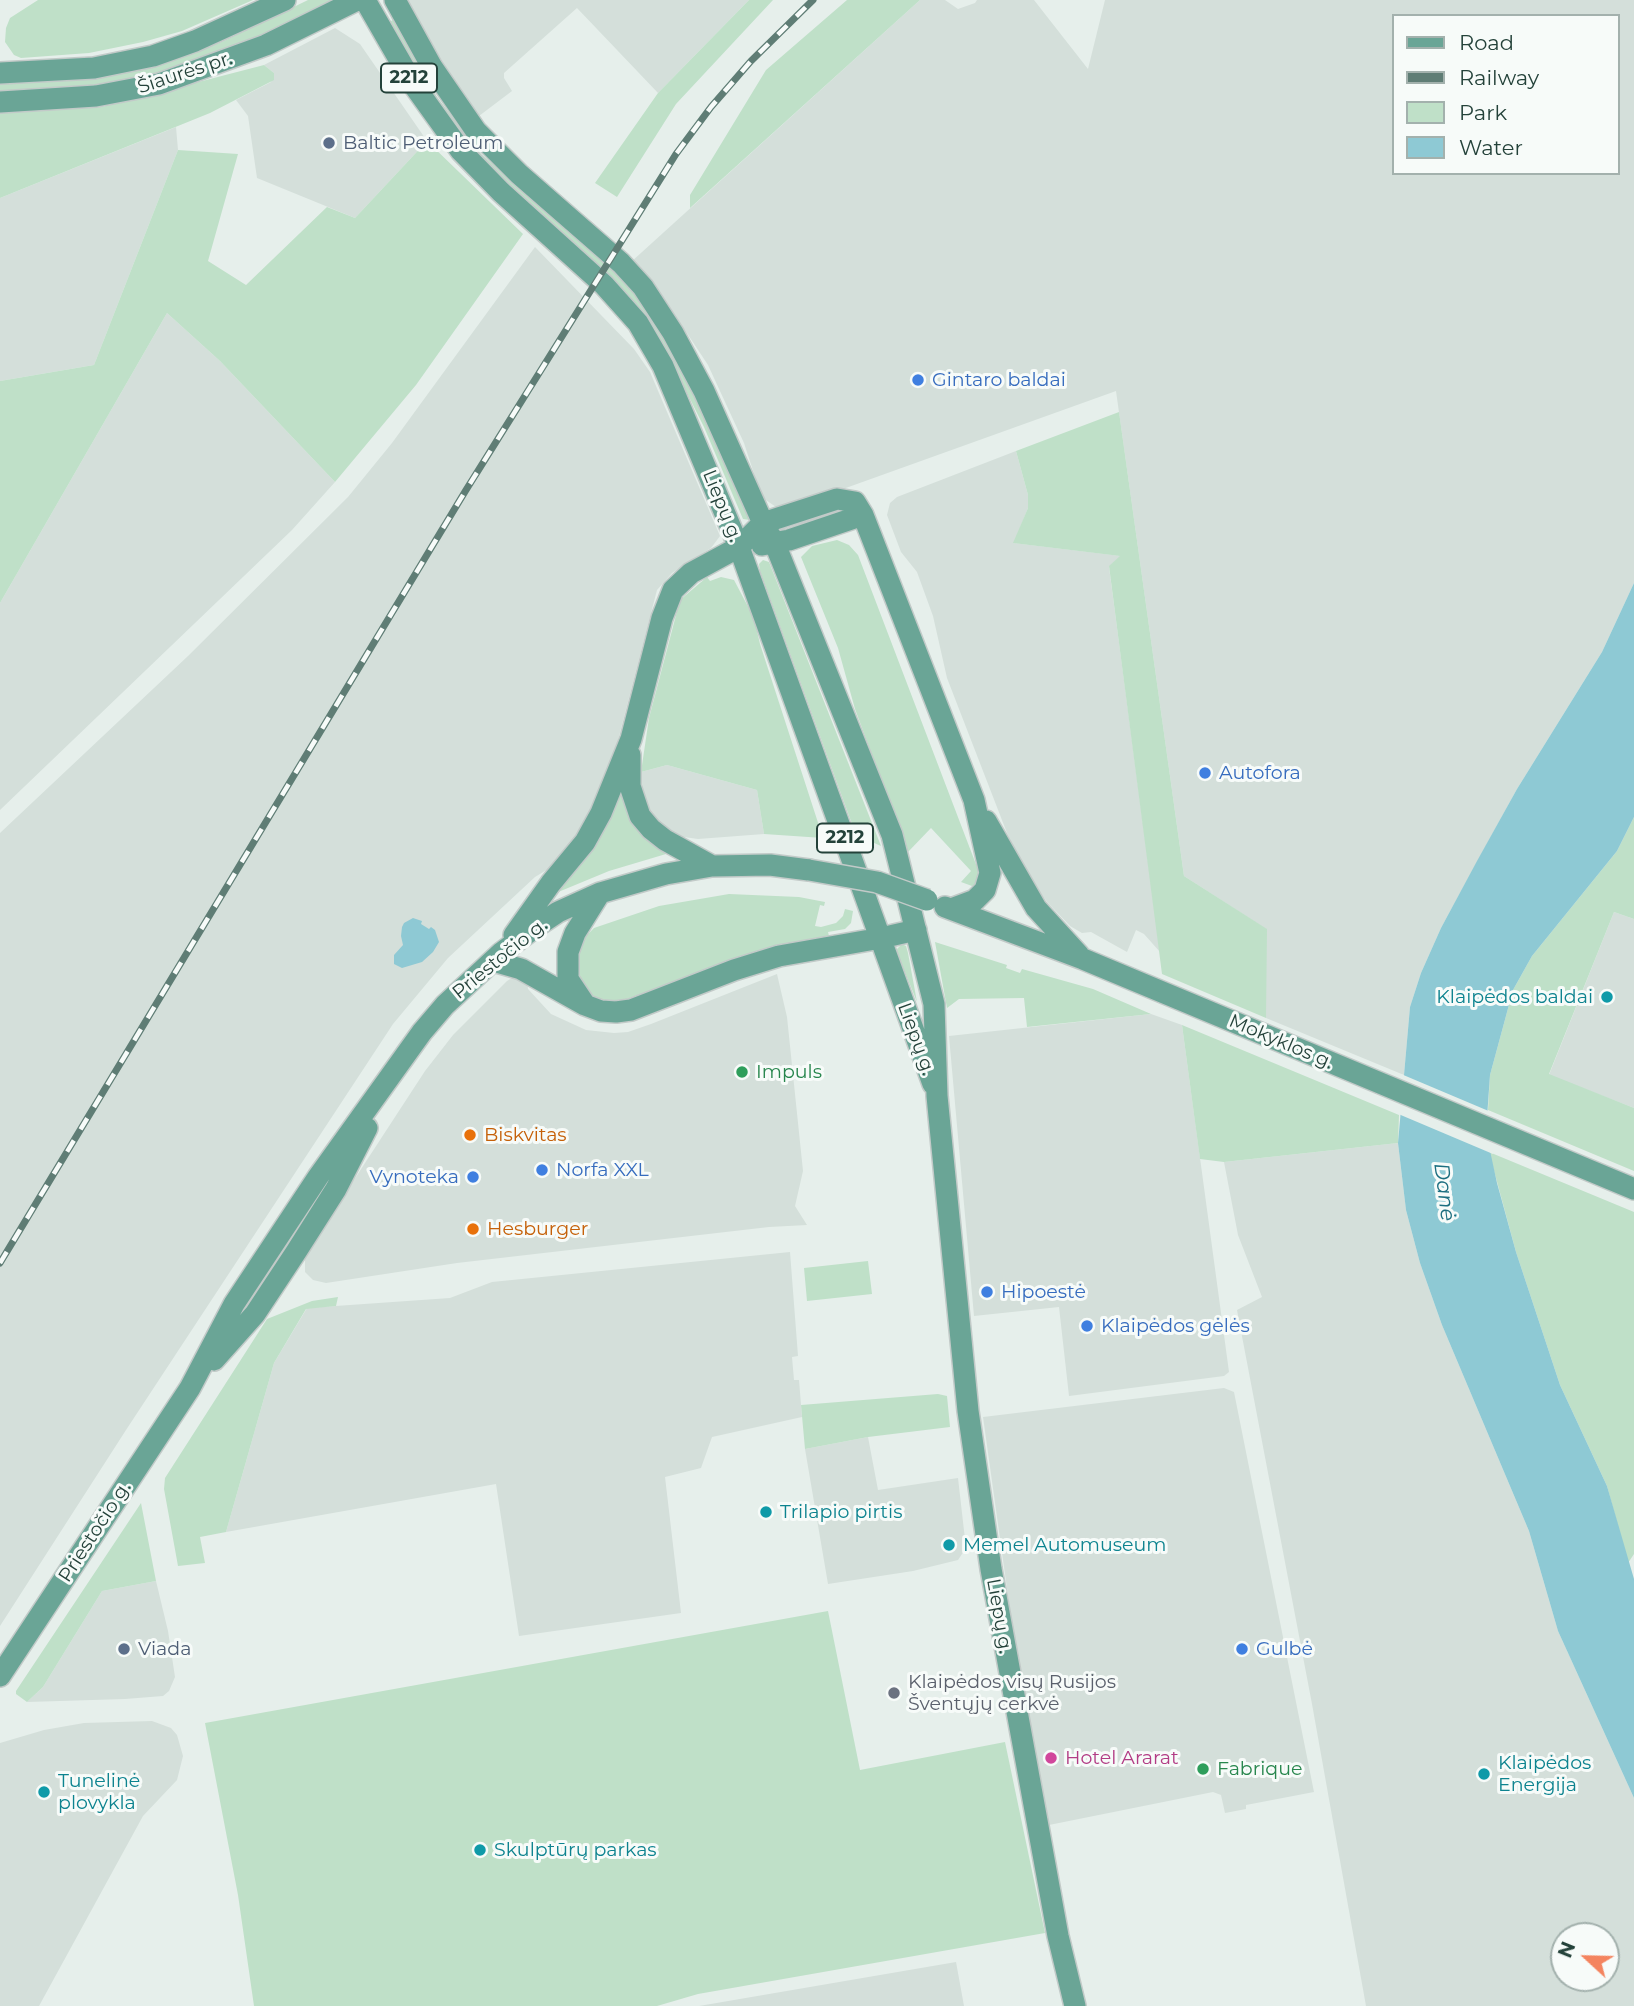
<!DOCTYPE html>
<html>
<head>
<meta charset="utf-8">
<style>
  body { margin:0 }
  #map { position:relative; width:1634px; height:2006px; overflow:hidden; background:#e6efeb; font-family:Montserrat,sans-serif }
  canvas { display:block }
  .legend { position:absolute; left:1392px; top:14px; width:228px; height:161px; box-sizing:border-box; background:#f7fbf9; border:2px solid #a3b1ad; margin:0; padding:9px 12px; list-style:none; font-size:21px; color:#24423a }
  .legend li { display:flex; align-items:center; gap:14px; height:35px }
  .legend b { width:35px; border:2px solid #a3b1ad }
  .north { position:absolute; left:1550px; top:1922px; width:70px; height:70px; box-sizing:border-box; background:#f7fbf9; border:2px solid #a3b1ad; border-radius:50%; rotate:292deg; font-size:19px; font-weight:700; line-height:28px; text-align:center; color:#24423a }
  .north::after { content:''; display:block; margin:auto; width:24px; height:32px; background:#f4845f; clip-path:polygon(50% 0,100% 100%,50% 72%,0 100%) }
</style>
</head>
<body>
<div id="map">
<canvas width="1634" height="2006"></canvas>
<ul class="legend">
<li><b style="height:9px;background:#6aa596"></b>Road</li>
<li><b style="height:9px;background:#5f7d75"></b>Railway</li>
<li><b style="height:19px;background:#bfe0c8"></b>Park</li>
<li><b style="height:19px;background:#8ec9d4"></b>Water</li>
</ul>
<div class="north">N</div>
</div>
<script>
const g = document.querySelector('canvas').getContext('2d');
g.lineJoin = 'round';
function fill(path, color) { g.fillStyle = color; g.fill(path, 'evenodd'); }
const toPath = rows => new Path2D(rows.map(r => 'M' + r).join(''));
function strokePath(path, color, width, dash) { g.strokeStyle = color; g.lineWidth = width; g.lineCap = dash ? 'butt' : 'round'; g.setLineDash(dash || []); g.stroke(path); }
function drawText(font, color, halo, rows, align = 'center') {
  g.font = font + ' Montserrat,sans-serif'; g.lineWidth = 6; g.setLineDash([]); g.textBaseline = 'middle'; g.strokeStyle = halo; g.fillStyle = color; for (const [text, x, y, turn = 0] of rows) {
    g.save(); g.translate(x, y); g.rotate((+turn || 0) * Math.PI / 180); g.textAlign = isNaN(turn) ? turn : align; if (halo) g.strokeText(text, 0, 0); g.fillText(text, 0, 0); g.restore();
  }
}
fill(toPath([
  [406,0,749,0,658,93,577,8,504,73,504,78,512,91,479,116,463,96],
  [920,0,945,0,958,9,975,3,977,0,1034,0,1088,69,1105,0,1634,0,1634,583,1602,652,1517,789,1441,928,1421,973,1410,1007,1404,1075,1266,1018,1266,929,1184,876,1116,391,804,503,790,507,776,507,763,498,759,489,744,443,708,365,663,297,631,262],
  [1394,16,1618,16,1618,173,1394,173],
  [335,28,360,44,427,141,355,218,257,178,248,116,236,100,271,82,274,73,264,65],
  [176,127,178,150,94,365,0,381,0,198],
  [535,247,634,349,650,372,720,536,711,548,672,573,657,590,610,771,584,831,555,865,535,877,448,958,393,1024,126,1430,0,1626,0,833,188,656,348,497,392,443],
  [167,313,220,361,335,482,292,530,0,810,0,603],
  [1016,451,1028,495,1028,508,1014,543,1121,556,1109,567,1160,952,1144,934,1136,930,1127,952,1091,932,1082,933,1070,926,1047,902,1027,874,1007,833,947,678,933,616,917,572,901,552,887,515,890,503,897,497],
  [667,765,757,790,764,834,698,839,677,836,666,829,650,815,643,794,641,772],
  [1614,912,1634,919,1634,1108,1549,1075],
  [777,974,787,1017,803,1171,795,1206,807,1225,769,1227,457,1263,326,1283,313,1280,305,1272,305,1255,425,1071,453,1035,507,981,515,976,527,979,528,989,551,1014,586,1030,614,1033,628,1032,651,1024],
  [1151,1014,1182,1025,1229,1372,1224,1376,1069,1396,1059,1307,974,1316,949,1036],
  [1398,1143,1406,1210,1420,1263,1442,1325,1529,1531,1558,1631,1634,1798,1634,2006,1366,2006,1312,1704,1237,1310,1262,1297,1238,1235,1224,1162],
  [1564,1936,1606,1936,1606,1978,1564,1978],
  [790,1252,798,1356,792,1357,794,1380,799,1380,802,1417,712,1437,701,1468,665,1477,681,1613,519,1636,496,1484,226,1532,274,1363,307,1308,450,1298,492,1282],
  [1224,1388,1234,1392,1314,1792,1246,1805,1246,1809,1225,1813,1221,1795,1213,1792,1049,1825,1010,1610,983,1417],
  [868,1437,878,1490,958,1478,966,1548,958,1560,913,1571,828,1584,805,1449],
  [156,1581,168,1631,175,1677,169,1691,163,1696,125,1699,27,1702,43,1687,102,1591],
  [152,1721,171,1728,177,1735,183,1756,177,1780,143,1816,39,2006,0,2006,0,1743,44,1730,84,1723],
  [956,1962,964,2006,699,2006]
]), '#d4dfda');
fill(toPath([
  [38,0,253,0,182,31,143,42,89,53,21,58,14,55,5,42,6,28,10,18],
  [308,0,333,0,233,49,144,79,84,89,0,93,0,83,68,80,124,73,195,53,226,40],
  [749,0,773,0,676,104,617,197,595,183,658,93],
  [847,0,920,0,690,208,690,195,766,70],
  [393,20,437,97,481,154,585,241,631,287,679,360,751,516,750,520,743,519,704,427,658,335,640,312,505,184,479,155,437,104,413,67,389,22],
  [264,65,274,73,274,80,210,113,0,198,0,112,102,107],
  [427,141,523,234,416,385,335,482,220,361,167,313,0,603,0,381,94,365,178,150,238,154,208,261,246,285,327,207,355,218],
  [1119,412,1184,876,1267,929,1266,1018,1162,974,1109,566,1120,556,1013,543,1028,508,1028,495,1016,451],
  [837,540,849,545,858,555,977,867,980,871,979,883,972,886,961,882,971,871,931,828,908,852,855,709,838,648,801,557,812,546],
  [763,560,769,562,881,846,856,835,760,571,759,564],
  [707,577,710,581,721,577,734,580,754,618,760,644,823,838,764,834,757,790,667,765,641,772,649,718,680,600],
  [620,792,623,794,628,814,666,854,609,871,551,895],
  [1634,817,1634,919,1614,912,1549,1074,1634,1108,1634,1171,1488,1110,1490,1075,1513,990,1532,956,1617,851],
  [729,894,799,897,825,902,824,906,820,905,815,926,821,927,836,923,843,916,845,909,853,911,851,923,845,929,828,932,829,936,759,951,624,1000,604,1001,595,997,585,990,575,973,578,952,584,938,594,928,659,906],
  [935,942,1007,965,1006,968,1020,973,1022,969,1093,989,1151,1014,1027,1027,1024,998,959,999,947,1008],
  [902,944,906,946,908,953,917,1002,896,950],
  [1182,1025,1399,1115,1398,1143,1224,1162,1200,1159],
  [1489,1152,1634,1212,1634,1554,1628,1563,1607,1486,1560,1385,1516,1252],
  [868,1261,872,1294,807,1301,804,1268],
  [338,1297,336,1306,306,1309,274,1363,226,1532,200,1537,205,1563,178,1566,164,1489,165,1478,267,1319,312,1301],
  [938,1394,947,1396,950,1427,868,1437,805,1449,801,1405],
  [141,1503,156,1581,102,1591,43,1687,27,1702,16,1694,16,1691],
  [828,1611,860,1770,1005,1742,1045,1933,698,1994,657,2006,254,2006,238,1895,205,1723]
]), '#bfe0c8');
fill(toPath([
  [1634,583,1634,817,1617,851,1532,956,1513,990,1490,1075,1486,1132,1497,1183,1516,1252,1560,1385,1607,1486,1634,1579,1634,1798,1558,1631,1529,1531,1442,1325,1420,1263,1406,1210,1398,1143,1410,1007,1421,973,1441,928,1477,861,1517,789,1602,652],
  [413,918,422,921,421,924,429,929,431,927,435,930,439,942,433,952,422,962,402,968,394,964,394,955,403,945,401,936,402,927,404,923]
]), '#8ec9d4');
fill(toPath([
  [1401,1074,1491,1112,1490,1131,1493,1154,1396,1113]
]), '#e6efeb');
const major = toPath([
  [365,0,415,87,461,151,501,192,604,285,638,323,663,366,739,547,933,1084],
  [395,0,432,67,476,131,519,174,621,263,643,287,673,333,704,391,763,523,775,544,892,835,934,1004,937,1096,968,1411,991,1569,1058,1936,1075,2006],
  [0,73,94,68,153,56,195,41,285,0],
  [0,102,96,96,159,84,266,45,357,0],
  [762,545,789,540,863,515],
  [630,755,630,786,640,816,651,829,665,840,712,866],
  [986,821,1036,908,1079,955],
  [945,907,1083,959,1634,1189],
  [514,935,551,883,585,842,601,813,631,739,662,618,673,590,691,573,739,547,763,523,837,499,855,502,863,515,974,800,990,873,985,890,975,900,951,909],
  [493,961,521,969,585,1005,601,1011,616,1012,631,1010,734,970,779,956,881,938,916,930],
  [584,1003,568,979,568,952,575,933,600,893],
  [214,1360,255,1314,296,1252,336,1189,367,1128],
  [0,1676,190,1388,234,1304,318,1177,422,1032,445,1005,501,953,537,926,558,912,600,893,666,874,712,866,770,865,809,870]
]);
strokePath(major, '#c2cac8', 24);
strokePath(major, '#6aa596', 21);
const rail = toPath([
  [0,1263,466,490,676,154,711,107,751,61,813,0]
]);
strokePath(rail, '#5f7d75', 7);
strokePath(rail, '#f7fbf9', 4.5, [13]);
const majorBridge = toPath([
  [809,870,877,882,927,900]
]);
strokePath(majorBridge, '#c2cac8', 24, []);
strokePath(majorBridge, '#6aa596', 21);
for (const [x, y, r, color] of [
  [329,143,7,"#5c6f8a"],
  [918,380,7,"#3f7fe0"],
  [1205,773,7,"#3f7fe0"],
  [1607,997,7,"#0f9aa8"],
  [742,1072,7,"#2e9e5b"],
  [470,1135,7,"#e8710a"],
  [542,1170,7,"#3f7fe0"],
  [473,1177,7,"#3f7fe0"],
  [473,1229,7,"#e8710a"],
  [987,1292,7,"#3f7fe0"],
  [1087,1326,7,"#3f7fe0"],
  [766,1512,7,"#0f9aa8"],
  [949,1545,7,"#0f9aa8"],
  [124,1649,7,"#5c6f8a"],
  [1242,1649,7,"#3f7fe0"],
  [894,1693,7,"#6b7280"],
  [1051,1758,7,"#d1479c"],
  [1203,1769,7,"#2e9e5b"],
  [1484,1774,7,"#0f9aa8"],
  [44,1792,7,"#0f9aa8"],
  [480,1850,7,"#0f9aa8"]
]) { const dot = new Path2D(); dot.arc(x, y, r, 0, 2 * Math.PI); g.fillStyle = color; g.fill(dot); strokePath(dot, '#f7fbf9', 2.5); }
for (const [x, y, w] of [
  [409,78,56],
  [845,838,56]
]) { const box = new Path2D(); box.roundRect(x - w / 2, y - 14.5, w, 29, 5); g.fillStyle = '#f7fbf9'; g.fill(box); strokePath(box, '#24423a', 2); }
drawText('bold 18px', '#24423a', null, [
  ["2212",409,78],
  ["2212",845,838]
]);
drawText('19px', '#24423a', '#f7fbf9', [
  ["Šiaurės pr.",185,73,-18],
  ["Liepų g.",722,506,68],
  ["Priestočio g.",500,959,-39],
  ["Liepų g.",916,1039,70],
  ["Mokyklos g.",1281,1042,23],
  ["Priestočio g.",95,1532,-57],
  ["Liepų g.",999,1616,80]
]);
drawText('19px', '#4e5e75', '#f7fbf9', [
  ["Baltic Petroleum",343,143],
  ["Viada",138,1649]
], 'left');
drawText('19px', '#366cbe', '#f7fbf9', [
  ["Gintaro baldai",932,380],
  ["Autofora",1219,773],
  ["Norfa XXL",556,1170],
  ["Vynoteka",459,1177,"right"],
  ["Hipoestė",1001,1292],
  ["Klaipėdos gėlės",1101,1326],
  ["Gulbė",1256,1649]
], 'left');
drawText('19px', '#0d838f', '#f7fbf9', [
  ["Klaipėdos baldai",1593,997,"right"],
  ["Trilapio pirtis",780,1512],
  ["Memel Automuseum",963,1545],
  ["Klaipėdos",1498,1763],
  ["Energija",1498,1785],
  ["Tunelinė",58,1781],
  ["plovykla",58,1803],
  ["Skulptūrų parkas",494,1850]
], 'left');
drawText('19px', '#27864d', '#f7fbf9', [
  ["Impuls",756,1072],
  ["Fabrique",1217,1769]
], 'left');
drawText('19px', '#c56008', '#f7fbf9', [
  ["Biskvitas",484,1135],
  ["Hesburger",487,1229]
], 'left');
drawText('19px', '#5b616d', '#f7fbf9', [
  ["Klaipėdos visų Rusijos",908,1682],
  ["Šventųjų cerkvė",908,1704]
], 'left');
drawText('19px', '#b23c85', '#f7fbf9', [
  ["Hotel Ararat",1065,1758]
], 'left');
drawText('italic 21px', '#1c6f80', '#f7fbf9', [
  ["Danė",1444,1192,83]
]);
</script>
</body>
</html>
